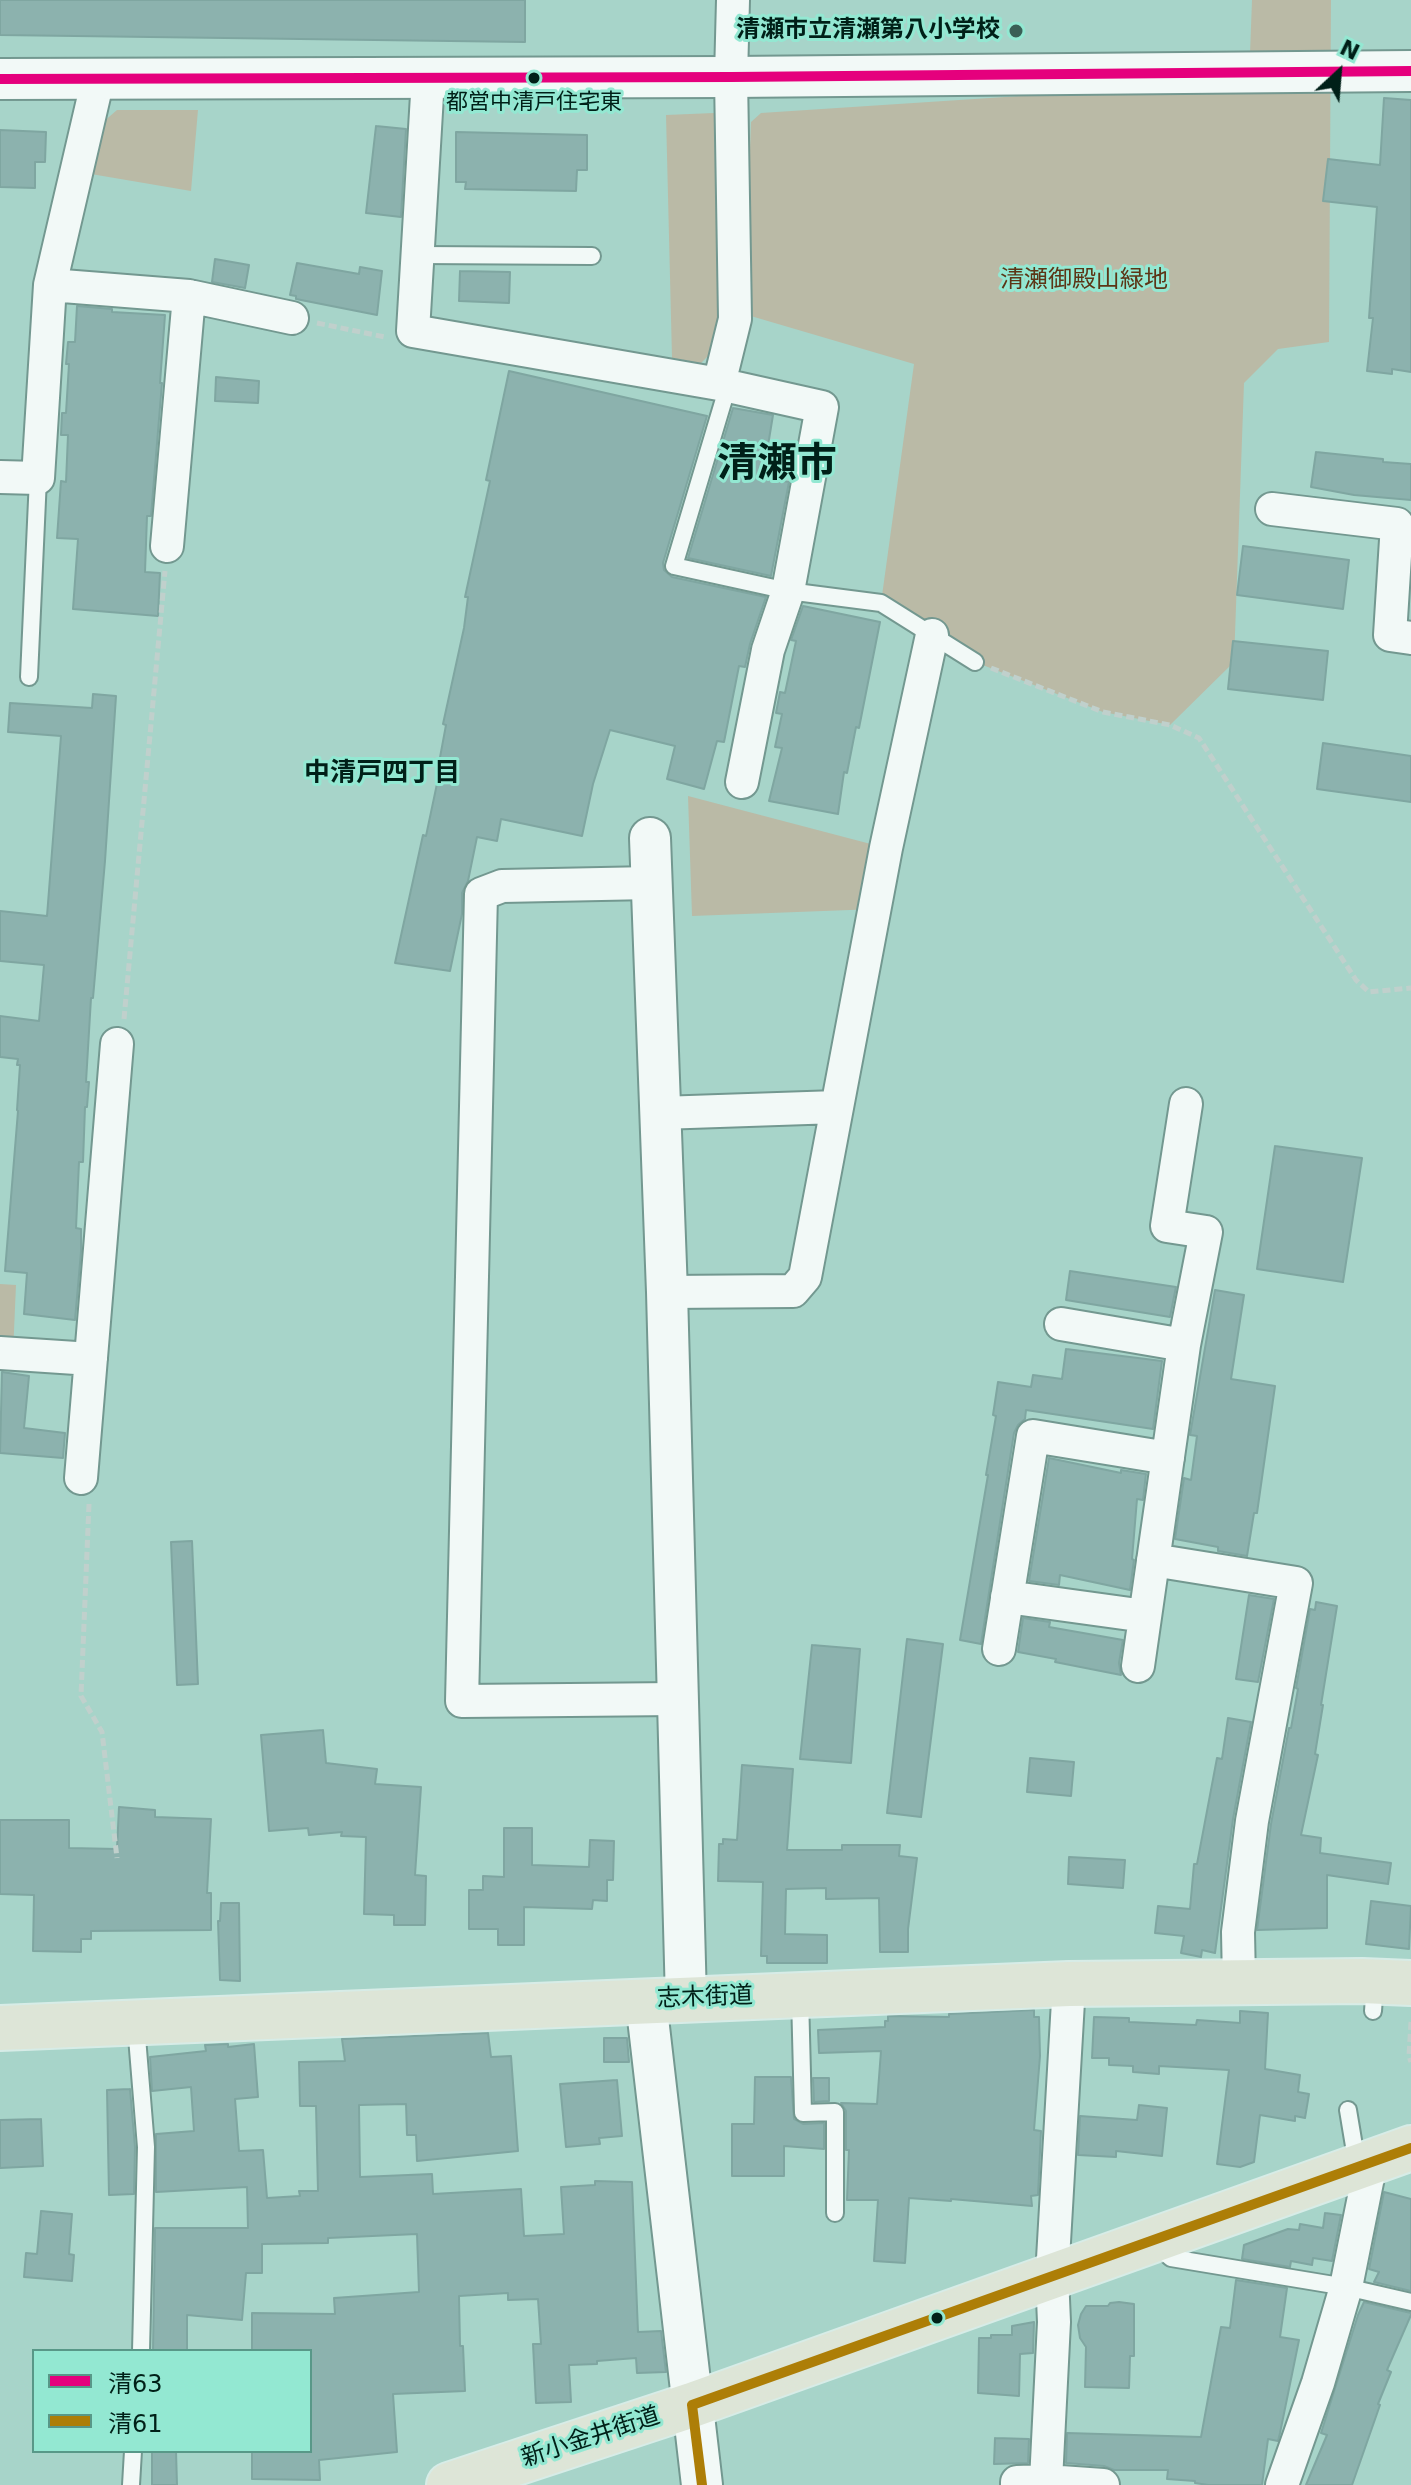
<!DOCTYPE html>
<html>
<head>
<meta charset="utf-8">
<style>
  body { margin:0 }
  #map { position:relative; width:1411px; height:2485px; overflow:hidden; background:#a7d4c9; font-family:"DejaVu Sans","Noto Sans JP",sans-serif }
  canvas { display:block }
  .legend { position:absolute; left:32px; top:2349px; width:280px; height:104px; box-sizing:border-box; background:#93e8d2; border:2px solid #589888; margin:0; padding:10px 14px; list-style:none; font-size:24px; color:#002018 }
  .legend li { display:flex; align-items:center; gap:16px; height:40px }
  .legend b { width:40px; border:2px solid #589888 }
  .north { position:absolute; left:1299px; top:32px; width:80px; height:80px; -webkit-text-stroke:6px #93e8d2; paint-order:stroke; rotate:26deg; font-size:22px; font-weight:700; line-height:32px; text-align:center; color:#002018 }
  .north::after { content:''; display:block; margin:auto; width:28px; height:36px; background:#002018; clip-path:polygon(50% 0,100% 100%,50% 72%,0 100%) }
</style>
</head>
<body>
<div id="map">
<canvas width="1411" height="2485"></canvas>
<ul class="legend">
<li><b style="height:10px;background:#e5007d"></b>清63</li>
<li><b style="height:10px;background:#ad7e07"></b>清61</li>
</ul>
<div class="north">N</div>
</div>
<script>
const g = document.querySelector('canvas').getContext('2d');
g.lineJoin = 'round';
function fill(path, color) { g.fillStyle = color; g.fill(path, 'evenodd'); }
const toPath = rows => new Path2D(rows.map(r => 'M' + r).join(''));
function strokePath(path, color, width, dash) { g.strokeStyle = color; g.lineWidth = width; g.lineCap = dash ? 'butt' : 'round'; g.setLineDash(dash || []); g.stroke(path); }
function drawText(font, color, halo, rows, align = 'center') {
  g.font = font + ' "DejaVu Sans","Noto Sans JP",sans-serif'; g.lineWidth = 6; g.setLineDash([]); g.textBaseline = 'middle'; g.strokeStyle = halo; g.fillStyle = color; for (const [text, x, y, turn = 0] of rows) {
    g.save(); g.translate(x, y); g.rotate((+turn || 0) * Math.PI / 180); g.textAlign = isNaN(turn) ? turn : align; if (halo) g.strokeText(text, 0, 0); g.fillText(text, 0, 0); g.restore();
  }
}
fill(toPath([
  [1252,0,1331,0,1329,342,1278,349,1244,383,1234,662,1170,725,1103,712,975,662,881,603,914,364,744,314,751,122,761,113,1249,81],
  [117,110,198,110,191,191,91,174,102,123],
  [714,113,725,125,721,315,712,352,701,363,672,358,666,115],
  [688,796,886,848,876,909,692,916],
  [0,1284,16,1285,13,1354,0,1353]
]), '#babaa6');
const building = toPath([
  [0,0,525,0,525,42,0,35,0,0],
  [1384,98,1411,100,1411,372,1392,369,1392,374,1367,371,1373,318,1369,318,1377,207,1323,201,1328,159,1380,165,1384,98],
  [376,126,406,129,401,217,366,213,376,126],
  [0,130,46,132,45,162,35,162,35,188,0,187,0,130],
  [456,132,587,135,587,170,577,170,576,191,465,189,466,182,456,182,456,132],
  [215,259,249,265,245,288,212,282,215,259],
  [297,263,359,274,360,267,382,271,377,315,296,299,296,296,290,295,297,263],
  [460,271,510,272,509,303,459,301,460,271],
  [77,306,112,309,112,312,165,315,160,383,162,383,151,516,147,516,145,572,160,573,158,616,73,609,78,539,57,538,61,481,66,482,68,435,61,435,62,413,66,413,69,364,66,364,68,342,75,342,77,306],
  [509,371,707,416,663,563,664,570,672,577,766,597,750,644,745,667,739,666,724,742,717,741,704,789,667,779,675,746,610,730,593,784,582,836,501,819,497,841,477,837,468,881,462,893,462,914,450,971,395,963,423,835,426,836,438,779,436,779,446,725,443,724,464,628,468,597,465,597,490,481,486,480,509,371],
  [216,377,259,381,258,403,215,401,216,377],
  [733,408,773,415,764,470,778,473,777,480,789,482,771,576,688,558,733,408],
  [1316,452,1383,459,1383,462,1411,464,1411,500,1354,495,1311,487,1316,452],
  [1243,546,1349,560,1343,609,1237,595,1243,546],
  [803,606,880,622,859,728,856,727,847,773,844,772,838,814,769,801,782,748,775,747,782,714,776,713,780,692,785,693,796,641,791,640,803,606],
  [1233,641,1328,651,1323,700,1228,689,1233,641],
  [93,694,116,696,105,861,93,998,91,998,86,1082,89,1082,87,1107,85,1107,83,1162,79,1162,76,1228,81,1229,81,1252,75,1320,24,1314,27,1273,5,1271,18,1111,17,1110,20,1065,17,1065,18,1059,0,1057,0,1016,39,1021,44,965,0,961,0,911,47,916,61,736,8,732,10,703,92,708,93,694],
  [1323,743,1411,756,1411,802,1317,789,1323,743],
  [1275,1146,1362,1158,1343,1282,1257,1269,1275,1146],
  [1070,1271,1176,1287,1170,1317,1066,1300,1070,1271],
  [1215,1290,1244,1295,1231,1379,1275,1386,1257,1513,1254,1513,1247,1556,1218,1551,1218,1547,1175,1539,1184,1478,1191,1480,1197,1436,1190,1435,1215,1290],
  [1066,1349,1162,1361,1153,1429,1026,1410,1025,1419,1018,1425,1014,1433,981,1644,960,1640,988,1475,986,1475,996,1416,993,1415,998,1382,1031,1387,1033,1375,1062,1379,1066,1349],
  [2,1372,29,1376,24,1428,65,1433,63,1458,0,1453,2,1372],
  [1049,1458,1121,1473,1121,1470,1146,1474,1143,1500,1137,1499,1132,1559,1134,1560,1130,1590,1060,1575,1059,1585,1029,1581,1049,1458],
  [192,1541,198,1684,177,1685,171,1542,192,1541],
  [1249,1595,1274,1599,1258,1682,1236,1679,1249,1595],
  [1316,1602,1337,1606,1321,1705,1323,1705,1315,1754,1318,1755,1301,1835,1321,1838,1320,1853,1391,1863,1388,1884,1327,1875,1327,1928,1257,1930,1271,1824,1289,1728,1291,1728,1298,1689,1296,1688,1310,1609,1315,1610,1316,1602],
  [1023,1618,1050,1622,1049,1627,1123,1640,1119,1663,1121,1675,1055,1662,1056,1659,1018,1652,1023,1618],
  [907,1639,943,1644,921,1817,887,1813,907,1639],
  [812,1645,860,1649,851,1763,800,1759,812,1645],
  [1228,1718,1251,1722,1233,1819,1215,1953,1202,1950,1201,1957,1181,1953,1184,1936,1155,1933,1158,1906,1190,1909,1194,1864,1197,1864,1217,1758,1222,1759,1228,1718],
  [323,1730,326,1763,377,1769,375,1784,421,1787,415,1875,426,1876,425,1925,394,1925,394,1915,364,1914,366,1837,341,1836,342,1832,309,1835,308,1828,269,1831,261,1735,323,1730],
  [1030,1758,1074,1762,1071,1796,1027,1792,1030,1758],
  [742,1765,793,1769,787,1850,842,1850,842,1845,900,1845,899,1856,917,1858,908,1929,908,1952,880,1952,879,1898,826,1899,826,1888,786,1889,785,1934,827,1935,827,1963,767,1963,767,1956,761,1956,763,1882,718,1881,719,1844,723,1844,723,1839,737,1840,742,1765],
  [119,1807,155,1810,155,1817,211,1819,207,1893,211,1893,211,1930,91,1931,91,1939,81,1939,81,1952,33,1951,34,1895,0,1894,0,1820,69,1820,69,1848,117,1849,119,1807],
  [504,1828,532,1828,532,1865,589,1867,590,1840,614,1841,613,1880,607,1880,607,1901,593,1900,592,1909,524,1907,524,1945,498,1945,498,1929,469,1929,469,1890,483,1890,483,1876,504,1877,504,1828],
  [1069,1857,1125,1860,1123,1888,1068,1884,1069,1857],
  [1371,1901,1411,1906,1409,1949,1366,1944,1371,1901],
  [221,1903,239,1903,240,1981,220,1980,218,1921,220,1921,221,1903],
  [1034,2010,1034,2017,1039,2017,1040,2056,1034,2130,1041,2131,1038,2195,1031,2196,1032,2206,951,2199,951,2201,909,2198,905,2263,874,2261,878,2200,847,2200,849,2150,846,2150,846,2111,841,2103,877,2104,881,2051,819,2053,818,2030,885,2027,885,2021,888,2021,888,2016,949,2017,949,2014,1034,2010],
  [1240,2011,1268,2013,1265,2069,1300,2075,1298,2092,1309,2094,1305,2118,1295,2116,1295,2121,1260,2115,1254,2162,1240,2167,1217,2164,1229,2070,1159,2066,1159,2074,1133,2072,1133,2066,1109,2065,1109,2058,1092,2058,1094,2017,1129,2018,1129,2022,1196,2025,1197,2020,1240,2023,1240,2011],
  [488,2033,491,2057,511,2056,518,2151,417,2161,416,2135,407,2135,406,2104,359,2105,360,2177,432,2174,433,2194,521,2189,524,2236,564,2234,561,2187,595,2185,595,2181,632,2182,638,2332,661,2331,666,2372,637,2373,636,2358,597,2361,597,2364,569,2365,571,2402,536,2403,533,2344,541,2344,538,2299,508,2300,508,2293,459,2296,460,2346,463,2346,465,2391,393,2394,397,2452,319,2460,320,2480,252,2479,252,2451,310,2451,310,2351,252,2351,252,2313,335,2314,334,2298,419,2292,417,2234,328,2238,328,2243,262,2244,262,2273,246,2273,242,2320,187,2315,187,2351,153,2351,155,2228,248,2228,247,2187,156,2192,156,2134,194,2131,191,2087,152,2091,150,2057,206,2051,205,2045,228,2044,228,2047,254,2044,258,2097,235,2099,239,2151,263,2150,267,2198,300,2196,299,2191,318,2191,316,2106,300,2106,299,2062,345,2061,342,2039,488,2033],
  [604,2038,627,2038,629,2062,604,2062,604,2038],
  [755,2077,791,2077,794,2119,803,2124,824,2123,824,2149,784,2146,784,2176,732,2176,732,2124,754,2124,755,2077],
  [813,2078,829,2078,829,2101,814,2102,813,2078],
  [617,2080,622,2136,599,2138,600,2144,566,2147,560,2084,617,2080],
  [130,2089,135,2147,134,2194,109,2195,107,2090,130,2089],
  [1139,2105,1167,2108,1162,2156,1116,2151,1116,2157,1078,2155,1080,2116,1137,2120,1139,2105],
  [41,2119,43,2166,0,2168,0,2120,41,2119],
  [1384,2192,1411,2199,1411,2291,1374,2282,1379,2272,1369,2269,1384,2192],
  [41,2211,72,2214,69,2254,74,2255,72,2281,24,2277,26,2253,37,2254,41,2211],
  [1325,2213,1341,2215,1332,2261,1313,2258,1312,2265,1291,2261,1290,2267,1242,2259,1244,2245,1288,2229,1299,2230,1300,2224,1323,2228,1325,2213],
  [1236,2280,1287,2288,1280,2337,1299,2340,1280,2433,1278,2441,1268,2439,1262,2485,1208,2485,1195,2483,1195,2481,1167,2479,1168,2470,1114,2470,1104,2466,1066,2463,1067,2433,1201,2437,1221,2327,1230,2328,1236,2280],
  [1119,2302,1134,2304,1134,2356,1130,2356,1129,2388,1085,2387,1086,2347,1080,2338,1078,2325,1081,2314,1086,2306,1108,2306,1110,2303,1119,2302],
  [1364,2302,1411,2313,1411,2315,1387,2370,1391,2372,1378,2404,1380,2405,1352,2485,1306,2485,1327,2435,1321,2433,1358,2315,1364,2302],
  [1034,2322,1033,2353,1020,2354,1019,2396,978,2393,979,2338,991,2338,991,2335,1012,2335,1012,2326,1034,2322],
  [995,2438,1029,2439,1028,2463,994,2464,995,2438],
  [152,2451,176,2451,177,2485,152,2485,152,2451]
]);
fill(building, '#8cb2ae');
strokePath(building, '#7fa6a1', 2);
const service = toPath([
  [418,255,592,256],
  [719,384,724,399,674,566,788,591,881,603,975,662],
  [29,677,38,478],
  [800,1996,803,2113,835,2112,835,2213],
  [1373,2011,1375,1983],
  [136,2025,146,2147,141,2351],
  [1348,2110,1357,2164],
  [1156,2245,1171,2258,1346,2287,1411,2302],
  [131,2485,133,2451]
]);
const minor = toPath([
  [428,78,413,331,719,384,822,407,788,591,768,650,742,782],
  [50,285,189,296,292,318],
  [719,384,735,319,731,77,733,0],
  [0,477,38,478,50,285,98,79],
  [1272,509,1397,524,1390,635,1411,638],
  [167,546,189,296],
  [651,883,502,886,481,894,462,1701,677,1699],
  [660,1113,837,1107],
  [667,1292,793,1291,805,1277,886,848,932,635],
  [1061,1324,1184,1345],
  [0,1353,91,1359],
  [81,1478,117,1044],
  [1153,1560,1296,1583,1252,1821,1238,1932,1239,1982],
  [1007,1597,1145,1616],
  [999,1649,1033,1436,1168,1458],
  [1138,1666,1184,1345,1206,1232,1167,1226,1186,1104],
  [1069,1984,1052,2276,1054,2322,1046,2481,1103,2485],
  [1017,2485,1017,2482,1046,2481],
  [1282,2485,1318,2383,1346,2287,1371,2162]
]);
const tertiary = toPath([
  [0,79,731,77,1411,71],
  [650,838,667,1292,686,2000],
  [646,2001,702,2485]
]);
const primary = toPath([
  [0,2028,1069,1984,1362,1981,1411,1983],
  [449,2485,692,2405,1411,2148]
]);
strokePath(service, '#739890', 20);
strokePath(minor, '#739890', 36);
strokePath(tertiary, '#739890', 44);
strokePath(primary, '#d7ece7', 48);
strokePath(toPath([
  [317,323,385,337],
  [991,668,1103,712,1170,725,1199,738,1356,980,1369,992,1411,988],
  [124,1019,165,571],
  [89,1504,81,1696,102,1732,117,1858],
  [1411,2022,1409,2056,1411,2062]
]), '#c0d0cc', 5, [8, 4]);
strokePath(service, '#f2f9f7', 16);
strokePath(minor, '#f2f9f7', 32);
strokePath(tertiary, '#f2f9f7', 40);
strokePath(primary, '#dde5d7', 44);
strokePath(toPath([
  [0,79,731,77,1411,71]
]), '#e5007d', 10);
strokePath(toPath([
  [692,2405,1411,2148],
  [692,2405,702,2485]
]), '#ad7e07', 10);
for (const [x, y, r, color] of [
  [1016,31,8,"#3a5f56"],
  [534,78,7,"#002018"],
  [937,2318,7,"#002018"]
]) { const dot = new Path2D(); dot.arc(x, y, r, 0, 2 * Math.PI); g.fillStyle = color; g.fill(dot); strokePath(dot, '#93e8d2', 3); }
drawText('22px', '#002018', '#93e8d2', [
  ["都営中清戸住宅東",534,103]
]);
drawText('bold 24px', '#002018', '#93e8d2', [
  ["清瀬市立清瀬第八小学校",1000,31]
], 'right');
drawText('24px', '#5c3516', '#93e8d2', [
  ["清瀬御殿山緑地",1084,281]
]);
drawText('24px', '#002018', '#93e8d2', [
  ["志木街道",705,1998,-2],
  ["新小金井街道",591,2438,-18]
]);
drawText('bold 26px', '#002018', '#93e8d2', [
  ["中清戸四丁目",382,774]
]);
drawText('bold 40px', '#002018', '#93e8d2', [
  ["清瀬市",777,466]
]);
</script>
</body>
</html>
